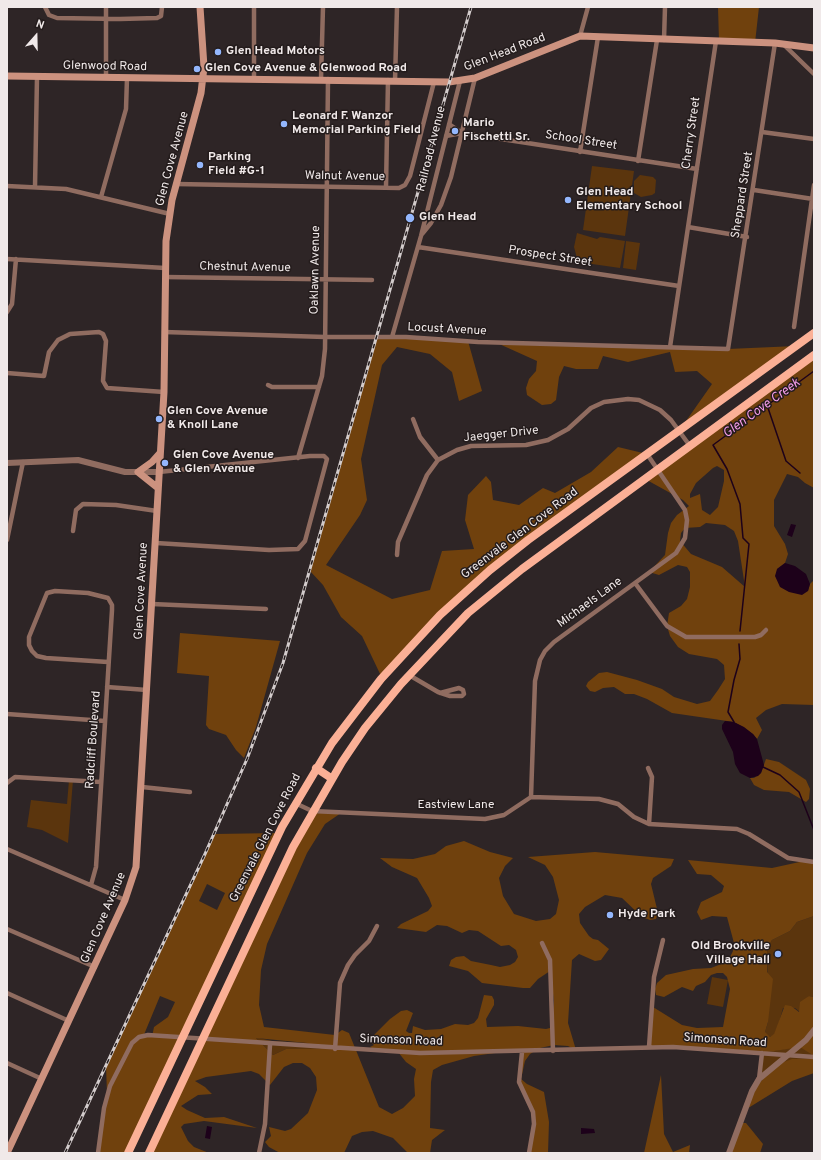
<!DOCTYPE html>
<html>
<head>
<meta charset="utf-8">
<style>
  body { margin:0 }
  #map { position:relative; width:821px; height:1160px; overflow:hidden; background:#2e2526; font-family:Overpass,sans-serif }
  canvas { display:block }
  .frame { position:absolute; inset:0; border:8px solid #f0e9e9; pointer-events:none }
  .north { position:absolute; left:16px; top:16px; width:40px; height:40px; -webkit-text-stroke:3px #241c1c; paint-order:stroke; rotate:20deg; font-size:11px; font-weight:700; line-height:16px; text-align:center; color:#f0e9e9 }
  .north::after { content:''; display:block; margin:auto; width:14px; height:18px; background:#f0e9e9; clip-path:polygon(50% 0,100% 100%,50% 72%,0 100%) }
</style>
</head>
<body>
<div id="map">
<canvas width="821" height="1160"></canvas>
<div class="frame"></div>
<div class="north">N</div>
</div>
<script>
const g = document.querySelector('canvas').getContext('2d');
g.lineJoin = 'round';
function fill(path, color) { g.fillStyle = color; g.fill(path, 'evenodd'); }
const toPath = rows => new Path2D(rows.map(r => 'M' + r).join(''));
function strokePath(path, color, width, dash) { g.strokeStyle = color; g.lineWidth = width; g.lineCap = dash ? 'butt' : 'round'; g.setLineDash(dash || []); g.stroke(path); }
function drawText(font, color, halo, rows, align = 'center') {
  g.font = font + ' Overpass,sans-serif'; g.lineWidth = 3; g.setLineDash([]); g.textBaseline = 'middle'; g.strokeStyle = halo; g.fillStyle = color; for (const [text, x, y, turn = 0] of rows) {
    g.save(); g.translate(x, y); g.rotate((+turn || 0) * Math.PI / 180); g.textAlign = isNaN(turn) ? turn : align; if (halo) g.strokeText(text, 0, 0); g.fillText(text, 0, 0); g.restore();
  }
}
fill(toPath([
  [592,166,634,171,625,236,583,230],
  [640,175,653,177,656,180,655,193,652,195,641,197,634,193,634,181],
  [577,233,597,239,600,237,625,241,620,268,578,262,574,247],
  [626,241,640,243,636,270,623,268],
  [69,780,73,780,68,843,42,830,27,827,31,800,67,804],
  [814,916,814,997,809,996,800,1012,795,1008,783,1008,778,1026,774,1035,770,1037,766,1035,765,1032,768,1022,767,948,772,940,790,931,797,922],
  [712,977,728,980,723,1007,707,1004],
  [255,1037,272,1041,307,1043,322,1049,286,1049,273,1055],
  [800,1046,814,1056,814,1059,759,1079,762,1053]
]), '#5b350d');
fill(toPath([
  [718,7,759,7,755,43,719,41],
  [377,337,468,341,482,391,459,401,452,372,430,354,397,347,382,365,361,459,367,500,360,515,326,565,392,599,430,590,442,551,474,549,465,520,468,495,486,476,491,482,493,500,519,505,543,488,555,493,591,472,618,447,647,454,489,570,382,678,362,636,341,617,323,585,310,571],
  [497,343,728,349,796,346,679,431,712,384,697,371,675,372,670,352,628,362,603,356,598,369,576,369,564,366,559,377,556,400,551,404,542,405,527,395,526,388,529,379,536,371,537,361],
  [814,355,814,488,805,483,798,477,787,474,774,500,774,526,785,544,788,554,785,563,777,569,808,591,810,584,814,580,814,705,782,704,766,710,756,718,762,730,757,739,753,734,734,722,672,713,647,699,634,694,625,694,614,687,603,688,595,692,590,691,586,686,588,682,599,673,607,672,637,680,662,689,674,697,697,704,710,701,718,690,725,679,724,665,717,659,689,654,678,647,670,636,667,626,669,613,681,606,687,599,690,587,690,572,687,567,678,565,659,575,649,572,665,555,668,533,671,523,677,515,689,506,683,500,645,479],
  [717,466,724,470,724,481,718,507,710,515,702,510,700,494,690,498,690,494,696,483,713,468],
  [706,523,725,525,734,531,738,541,745,587,722,567,691,554,680,541,681,533,685,528,700,527],
  [180,633,280,641,256,727,244,758,236,750,226,735,209,729,206,725,209,676,177,673],
  [766,759,779,762,806,780,810,789,809,799,806,802,789,792,764,790,754,785,750,778,754,778,761,773],
  [312,811,341,813,325,824,307,853,267,944,261,970,259,1005,264,1027,335,1035,342,1030,349,1033,379,1107,392,1114,403,1108,415,1096,414,1079,416,1069,406,1062,398,1052,377,1051,370,1047,374,1045,369,1040,390,1019,401,1011,407,1010,413,1013,406,1031,409,1033,412,1033,413,1026,425,1030,441,1029,455,1024,468,1025,474,1023,478,1018,484,995,492,996,494,1000,494,1005,486,1019,487,1027,518,1026,546,1029,550,1028,552,1024,554,1001,550,971,538,979,530,988,523,988,482,983,468,971,449,966,451,960,456,957,464,956,471,961,491,965,500,967,510,965,515,962,518,957,516,950,509,945,501,946,478,931,469,930,462,933,447,926,437,925,426,932,397,928,401,924,428,911,432,906,429,898,417,878,392,867,380,858,413,859,435,854,446,846,464,841,490,852,513,858,505,866,499,878,503,896,514,914,536,921,550,919,556,914,559,900,553,877,545,865,528,857,595,852,674,859,671,866,653,878,651,884,658,913,656,919,650,920,642,917,622,898,605,895,585,907,579,914,580,923,589,936,593,939,598,940,609,949,601,960,595,961,579,954,572,960,568,1023,576,1050,568,1046,554,1045,540,1048,530,1054,525,1061,521,1079,527,1084,544,1092,549,1122,548,1153,530,1153,535,1123,520,1083,522,1052,502,1052,474,1056,442,1065,433,1070,431,1082,430,1128,445,1130,432,1140,430,1153,408,1153,393,1138,373,1131,362,1132,352,1136,344,1153,280,1153,269,1147,265,1142,271,1136,269,1127,285,1131,291,1129,308,1113,317,1090,316,1077,310,1068,302,1063,293,1063,284,1067,270,1085,259,1074,251,1071,206,1077,195,1081,205,1087,212,1094,198,1095,181,1106,187,1110,205,1118,224,1117,257,1128,204,1121,184,1124,181,1127,188,1141,194,1147,209,1153,149,1153],
  [256,1038,307,1043,321,1049,286,1049,273,1055],
  [279,833,128,1153,98,1153,107,1094,106,1066,214,834],
  [207,884,225,893,217,910,199,901],
  [160,996,175,1002,168,1017,154,1027,152,1037,143,1037],
  [688,860,772,868,804,861,814,862,814,916,797,922,790,931,772,940,767,948,767,972,773,979,768,1022,765,1032,770,1037,774,1034,785,1005,791,1006,799,1012,800,1002,809,996,814,997,814,1056,800,1047,762,1053,649,1047,653,1007,682,1025,697,1028,723,1027,730,989,727,977,723,973,717,973,711,975,705,982,696,986,693,991,682,987,664,997,656,995,655,989,657,983,666,975,693,969,711,968,724,963,730,957,733,951,734,943,727,917,712,916,701,920,697,912,701,902,722,892,724,886,711,875,697,874],
  [792,1059,814,1059,814,1073,792,1081,745,1110,752,1091,776,1065],
  [661,1075,664,1134,673,1152,690,1145,689,1153,644,1153],
  [741,1123,746,1123,763,1144,760,1153,729,1153]
]), '#70410d');
fill(toPath([
  [791,524,796,525,792,537,787,535],
  [785,563,795,566,806,574,810,584,808,591,802,595,789,592,780,587,775,576,777,569],
  [725,721,734,722,744,727,753,734,757,739,764,765,761,773,758,776,750,778,740,773,735,764,733,752,722,729,722,725],
  [207,1126,212,1127,210,1139,205,1138],
  [581,1128,594,1129,595,1133,581,1134]
]), '#1d011a');
strokePath(toPath([
  [767,405,786,461,800,473],
  [740,631,749,544,743,538,740,504,727,469,713,445,814,371],
  [734,722,728,712,734,680,740,659,739,644],
  [763,767,780,775,799,792,814,830],
  [814,1008,814,1012]
]), '#1d011a', 1.5);
strokePath(toPath([
  [45,7,49,15,57,18,120,19,157,18,161,16,162,7],
  [580,36,588,7],
  [664,40,665,7],
  [783,44,814,74],
  [106,77,106,7],
  [254,79,254,7],
  [321,79,323,7],
  [395,81,397,7],
  [449,124,462,133,697,169],
  [762,132,814,139],
  [446,136,462,133],
  [580,152,598,37],
  [638,161,657,40],
  [176,184,399,188,405,185,410,176,434,82],
  [7,186,66,189,170,214],
  [35,187,37,77],
  [386,187,388,80],
  [754,190,813,199],
  [101,197,126,109,127,78],
  [688,227,747,237],
  [422,234,431,223,441,205,451,177,475,78],
  [418,247,679,286],
  [7,259,165,268],
  [165,277,372,280],
  [7,312,12,304,16,259],
  [794,327,814,185],
  [164,332,325,337,406,337,478,342,728,349,775,43],
  [392,337,421,236,460,81],
  [670,347,716,41],
  [7,373,44,376,49,352,58,340,70,334,99,332,103,334,106,341,103,381,107,388,164,392],
  [268,385,272,387,319,387],
  [413,419,420,437,438,460],
  [298,458,322,376,325,349,328,79],
  [73,531,76,510,83,504,116,505,157,511],
  [7,540,23,462],
  [156,543,269,550,298,549,305,541,327,459,324,456,310,456,159,472],
  [397,555,398,542,427,475,438,460,457,450,471,446,526,445,548,440,568,429,591,408,604,402,628,399,639,400,660,410,671,420,690,446],
  [635,583,667,626,686,637,755,637,761,635,766,630],
  [152,604,266,609],
  [409,675,438,692,450,696,462,696,464,694,463,690,459,688,440,693],
  [107,687,147,690],
  [7,714,105,721],
  [648,768,652,777,649,824],
  [7,783,15,777,101,782],
  [142,787,190,792],
  [531,797,535,681,540,660,545,651,554,642,676,553,685,538,687,520,685,510,647,454],
  [295,803,312,811,485,819,504,815,531,797,599,799,618,804,634,817,649,824,737,829,749,834,788,858,814,862],
  [7,849,125,900],
  [91,885,96,867,112,610,112,605,108,598,88,593,55,591,47,593,29,637,29,645,32,651,37,656,46,658,108,662],
  [7,929,95,967],
  [542,943,550,960,553,1051],
  [7,993,69,1021],
  [649,1047,654,977,663,940],
  [335,1049,340,983,348,965,355,955,369,941,377,926],
  [522,1052,519,1082,533,1112,534,1124,529,1153],
  [7,1063,42,1079],
  [759,1079,762,1053],
  [98,1153,104,1108,110,1086,132,1043,139,1037,148,1035,420,1053,673,1047,814,1057],
  [259,1153,265,1124,270,1045]
]), '#906c60', 4.5);
strokePath(toPath([
  [7,463,78,460,125,472,159,472],
  [729,1153,752,1091,759,1079,806,1040,814,1030]
]), '#906c60', 6);
strokePath(toPath([
  [7,76,449,82,475,78,580,36,775,43,814,48],
  [158,488,138,472,152,462,160,453],
  [7,1153,125,900,136,867,164,392,166,241,172,200,201,93,204,67,200,7]
]), '#cc927f', 7);
strokePath(toPath([
  [316,768,331,778],
  [128,1153,282,827,332,743,381,679,440,615,490,570,528,540,814,333],
  [149,1153,293,847,342,762,365,728,401,684,468,613,522,569,814,355]
]), '#fbb096', 8);
const rail = toPath([
  [65,1153,205,854,247,759,283,663,471,7]
]);
strokePath(rail, '#d3cccc', 3);
strokePath(rail, '#241c1c', 1.5, [4.5]);
for (const [x, y, r, color] of [
  [218,52,4,"#94b7fd"],
  [197,69,4,"#94b7fd"],
  [284,124,4,"#94b7fd"],
  [455,131,4,"#94b7fd"],
  [200,165,4,"#94b7fd"],
  [568,200,4,"#94b7fd"],
  [410,218,5,"#94b7fd"],
  [159,419,4,"#94b7fd"],
  [165,463,4,"#94b7fd"],
  [610,915,4,"#94b7fd"],
  [778,954,4,"#94b7fd"]
]) { const dot = new Path2D(); dot.arc(x, y, r, 0, 2 * Math.PI); g.fillStyle = color; g.fill(dot); strokePath(dot, '#241c1c', 1.5); }
drawText('bold 12px', '#f0e9e9', '#241c1c', [
  ["Glen Head Motors",226,52],
  ["Glen Cove Avenue & Glenwood Road",205,69],
  ["Leonard F. Wanzor",292,117],
  ["Memorial Parking Field",292,131],
  ["Mario",463,124],
  ["Fischetti Sr.",463,138],
  ["Parking",208,158],
  ["Field #G-1",208,172],
  ["Glen Head",576,193],
  ["Elementary School",576,207],
  ["Glen Head",419,218],
  ["Glen Cove Avenue",167,412],
  ["& Knoll Lane",167,426],
  ["Glen Cove Avenue",173,456],
  ["& Glen Avenue",173,470],
  ["Hyde Park",618,915],
  ["Old Brookville",770,947,"right"],
  ["Village Hall",770,961,"right"]
], 'left');
drawText('12px', '#f0e9e9', '#241c1c', [
  ["Glen Head Road",505,53,-21],
  ["Glenwood Road",105,67,1],
  ["Cherry Street",692,133,-82],
  ["School Street",581,141,9],
  ["Railroad Avenue",432,149,-76],
  ["Glen Cove Avenue",173,159,-75],
  ["Walnut Avenue",345,177,1],
  ["Sheppard Street",743,195,-81],
  ["Prospect Street",550,257,9],
  ["Chestnut Avenue",245,268,1],
  ["Oaklawn Avenue",316,270,-89],
  ["Locust Avenue",447,330,3],
  ["Jaegger Drive",501,435,-6],
  ["Greenvale Glen Cove Road",520,534,-37],
  ["Glen Cove Avenue",142,591,-87],
  ["Michaels Lane",590,603,-36],
  ["Radcliff Boulevard",94,740,-86],
  ["Eastview Lane",456,806],
  ["Greenvale Glen Cove Road",266,838,-63],
  ["Glen Cove Avenue",104,918,-67],
  ["Simonson Road",401,1041,2],
  ["Simonson Road",725,1041,4]
]);
drawText('italic 13px', '#f49ce9', '#241c1c', [
  ["Glen Cove Creek",762,409,-36]
]);
</script>
</body>
</html>
